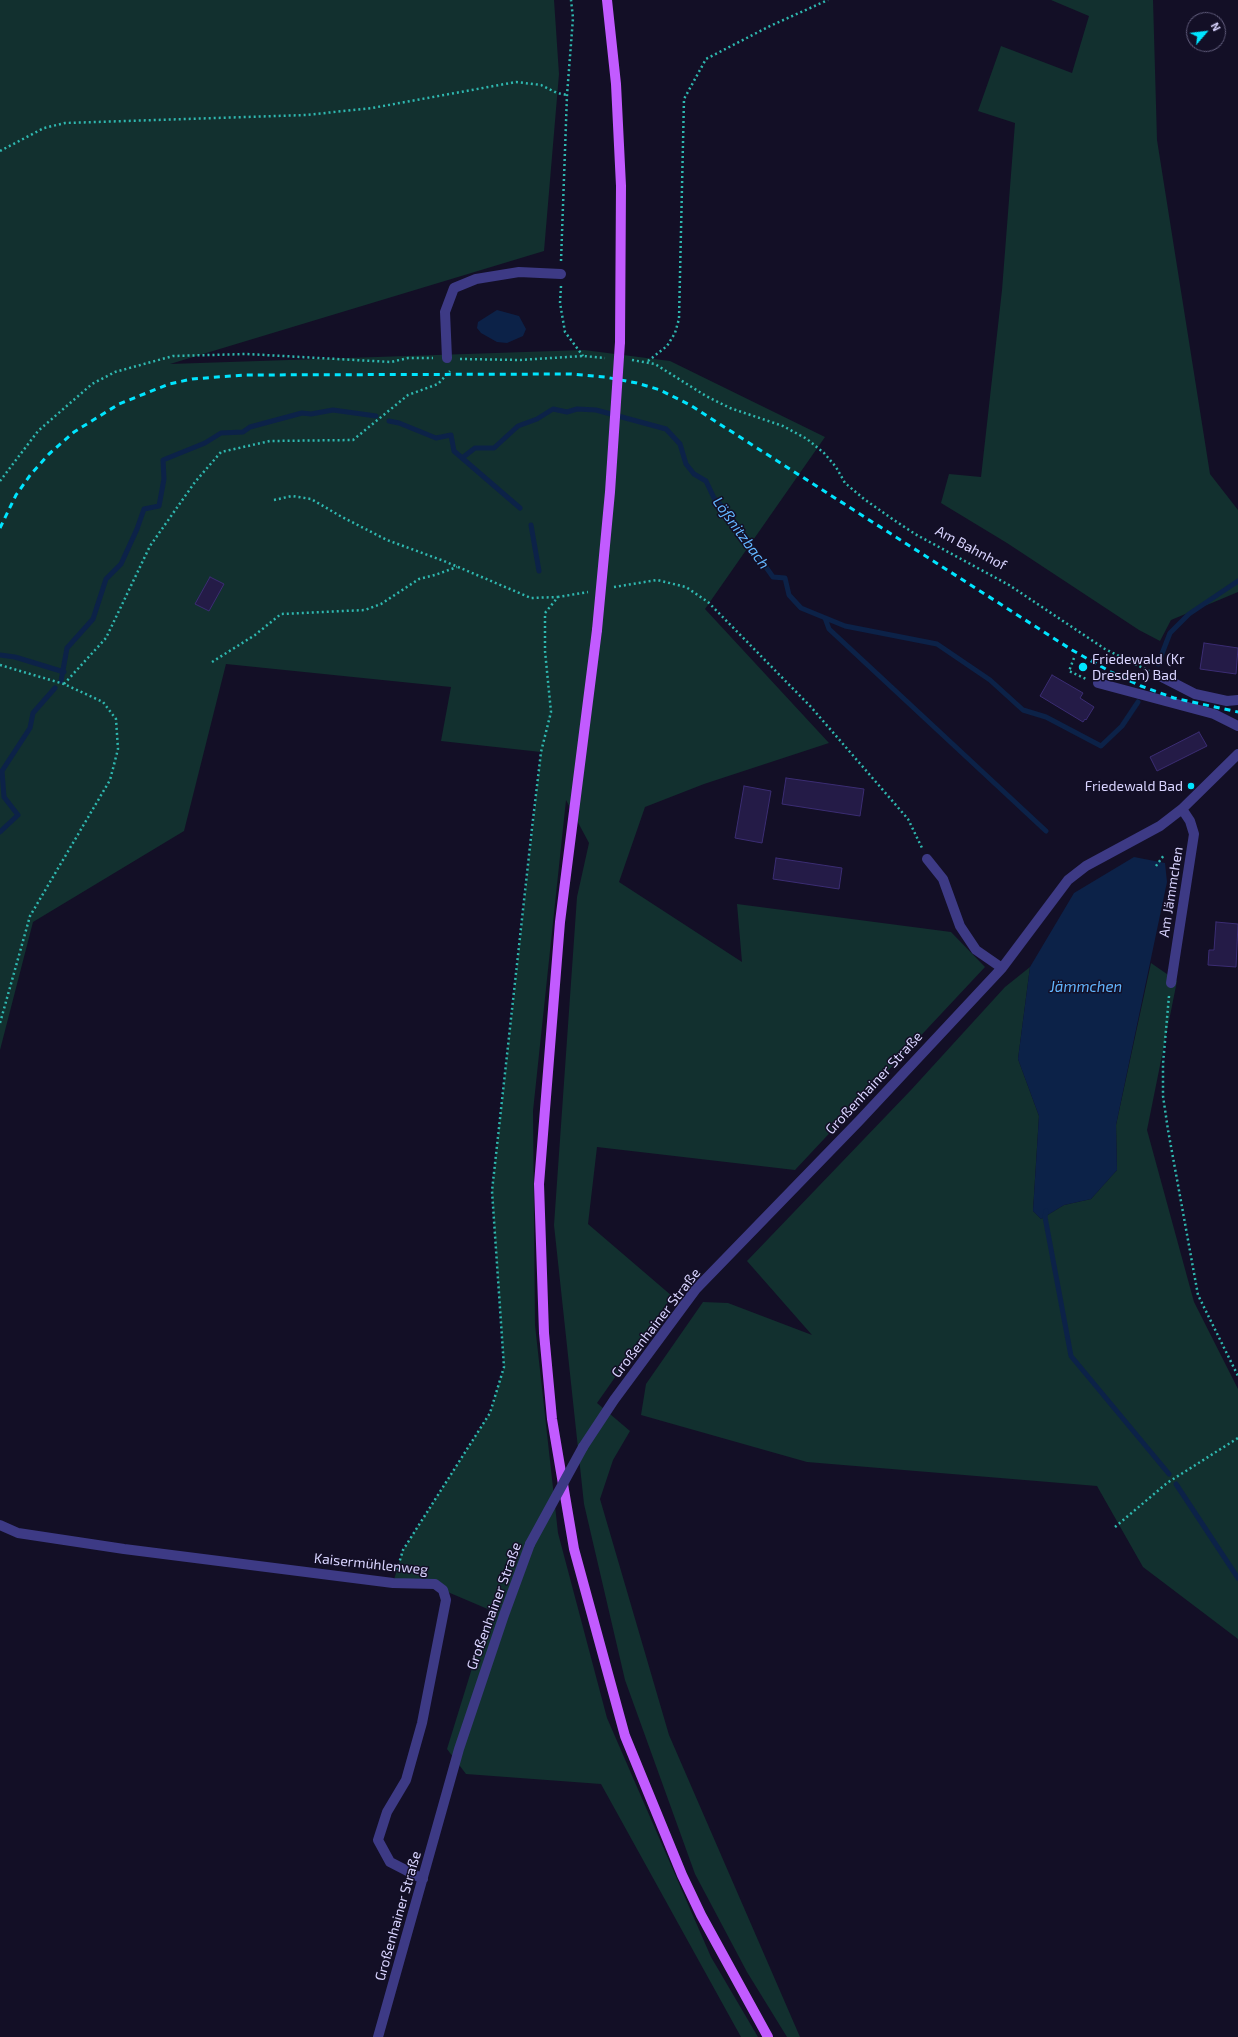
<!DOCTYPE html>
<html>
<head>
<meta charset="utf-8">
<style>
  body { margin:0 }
  #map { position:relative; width:1238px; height:2037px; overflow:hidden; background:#130f26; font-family:"Exo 2",sans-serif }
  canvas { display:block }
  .north { position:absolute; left:1186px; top:12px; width:40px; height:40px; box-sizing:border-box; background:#130f26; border:1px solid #625e7d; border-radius:50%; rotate:62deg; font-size:11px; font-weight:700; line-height:16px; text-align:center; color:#d9d4ff }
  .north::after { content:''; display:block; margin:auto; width:14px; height:18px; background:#00e5ff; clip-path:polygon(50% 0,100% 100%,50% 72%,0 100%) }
</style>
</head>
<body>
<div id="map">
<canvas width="1238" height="2037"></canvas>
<div class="north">N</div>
</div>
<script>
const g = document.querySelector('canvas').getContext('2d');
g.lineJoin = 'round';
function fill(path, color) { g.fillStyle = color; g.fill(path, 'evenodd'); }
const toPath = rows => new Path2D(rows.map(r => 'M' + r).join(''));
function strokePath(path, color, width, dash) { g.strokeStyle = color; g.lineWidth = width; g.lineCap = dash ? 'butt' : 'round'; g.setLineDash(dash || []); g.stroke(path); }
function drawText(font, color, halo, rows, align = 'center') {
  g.font = font + ' "Exo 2",sans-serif'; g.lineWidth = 3; g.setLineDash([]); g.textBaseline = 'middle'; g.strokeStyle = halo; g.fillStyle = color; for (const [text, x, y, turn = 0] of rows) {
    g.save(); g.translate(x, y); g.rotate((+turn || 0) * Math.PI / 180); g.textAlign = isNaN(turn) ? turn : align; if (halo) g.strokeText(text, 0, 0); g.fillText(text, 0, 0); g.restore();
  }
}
fill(toPath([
  [0,0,554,0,559,74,544,251,170,364,584,350,670,361,825,437,705,609,829,743,704,784,645,807,619,882,742,962,737,904,951,932,985,967,795,1170,597,1147,588,1224,672,1296,597,1403,630,1431,613,1460,600,1499,669,1735,800,2037,787,2037,747,1972,695,1874,625,1680,584,1504,554,1225,577,897,589,843,566,800,533,1111,535,1325,558,1533,607,1718,711,1957,758,2037,741,2037,601,1784,466,1774,447,1749,490,1610,443,1590,393,1583,403,1550,490,1413,504,1367,492,1191,541,752,441,741,451,687,226,664,184,831,33,922,0,1050],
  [1051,0,1153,0,1157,140,1210,474,1238,510,1238,592,1171,620,1160,641,1139,630,1007,543,941,503,949,474,981,477,1002,290,1015,123,978,111,1001,46,1072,73,1089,16],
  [1151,963,1177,981,1147,1130,1194,1302,1238,1389,1238,1639,1143,1567,1097,1486,807,1462,641,1415,646,1384,703,1302,728,1303,812,1335,747,1261,911,1090,1005,987,1030,967,1018,1059,1039,1116,1033,1211,1041,1219,1064,1205,1091,1199,1117,1170,1116,1125]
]), '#12302f');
fill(toPath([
  [497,310,519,316,526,329,523,336,507,343,497,342,481,333,477,328,478,322],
  [1134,857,1165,863,1167,882,1116,1125,1117,1170,1091,1199,1064,1205,1041,1219,1033,1211,1039,1116,1018,1059,1030,967,1074,893]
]), '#0c2248');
strokePath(toPath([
  [389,421,399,423,436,438,451,435,454,451,462,458,475,448,494,448,518,426,537,419,553,409,567,412,577,409,596,410,666,429,680,444,686,464,694,474,706,481,714,498,724,508,773,577,785,578,789,595,801,608,845,626,937,644,990,680,1023,710,1046,717,1101,746,1122,726,1138,702],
  [462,458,520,508],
  [531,525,539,571],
  [825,618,829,629,1046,831],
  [0,655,15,657,64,672],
  [1158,664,1170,633,1189,614,1238,581],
  [61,681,67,648,93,619,106,579,121,564,137,529,144,509,159,506,164,479,163,460,205,443,221,433,243,432,250,427,302,413,311,414,333,410,376,416],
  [0,832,18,815,4,797,2,771,30,728,33,713,55,688],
  [1046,1211,1045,1217,1071,1356,1169,1474],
  [1176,1484,1238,1578]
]), '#0c2248', 5);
const building = toPath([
  [210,577,224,584,209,611,195,604,210,577],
  [1204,643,1238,648,1236,674,1200,669,1204,643],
  [1052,675,1083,693,1080,698,1094,707,1086,720,1085,719,1083,722,1040,696,1052,675],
  [1199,732,1207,746,1157,771,1150,757,1199,732],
  [786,778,864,789,860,816,782,804,786,778],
  [744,786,771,791,762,843,735,838,744,786],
  [776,858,842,868,839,889,773,879,776,858],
  [1216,922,1238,924,1236,967,1208,965,1209,950,1214,950,1216,922]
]);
fill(building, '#241b47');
strokePath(building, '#3b2d73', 1);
strokePath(toPath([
  [0,151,44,128,65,123,306,115,372,108,516,82,541,85,557,93,567,95],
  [561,261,567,95,573,18,571,0],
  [561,286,560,303,565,332,583,356],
  [460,359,520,360,583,356,605,358],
  [632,360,655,364,706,396,730,408,783,426,807,439,824,453,836,467,845,483,864,499,891,518,915,534,1009,585,1105,649,1149,671],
  [648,361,667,346,675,333,679,319,684,99,706,59,770,26,828,0],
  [0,481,38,431,92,384,115,372,173,356,247,354,391,362,408,358,433,358],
  [274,500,292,496,311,499,342,517,387,540,444,561,531,598,558,597],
  [614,587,657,580,686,587,708,602,811,707,908,819,922,848],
  [1074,658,1069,671,1086,679],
  [212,662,255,635,281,614,365,610,381,604,419,579,435,575,457,567],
  [0,665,64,684,103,702,116,719,118,749,110,780,30,916,0,1023],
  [64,684,106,638,150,546,195,482,221,452,270,441,353,440,408,395,438,384,450,371],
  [1156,866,1164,855],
  [1169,996,1163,1064,1163,1096,1168,1130,1198,1295,1238,1376],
  [1115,1527,1167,1483,1238,1438],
  [397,1570,403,1550,490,1413,504,1367,492,1191,532,828,541,752,551,712,545,651,545,613,558,597,588,592]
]), '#2fb8b0', 2.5, [2, 3]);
strokePath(toPath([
  [447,358,445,312,454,288,476,279,519,272,561,274],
  [1160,676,1195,694,1227,701,1238,700],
  [1098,683,1214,714,1238,726],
  [927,859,943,879,960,926,976,950,1002,968],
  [1171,983,1194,834,1190,821,1182,809],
  [583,1447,614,1400,696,1289,859,1121,1002,968,1068,880,1086,866,1160,826,1182,809,1238,754],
  [0,1525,18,1533,124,1549,393,1583,435,1584,443,1590,446,1600,422,1723,406,1780,387,1812,378,1840,390,1862,423,1879],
  [378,2037,459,1749,504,1615,530,1544]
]), '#3d3a85', 10);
strokePath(toPath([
  [607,0,616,84,621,186,620,342],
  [597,630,560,922,539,1184,544,1333,552,1419,574,1549,625,1736,682,1875,701,1915,768,2037]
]), '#c25bff', 10);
strokePath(toPath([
  [0,528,16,495,31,474,49,454,74,432,119,404,169,384,192,379,244,375,571,374,605,377,637,383,660,390,690,405,1072,650,1111,672,1141,686,1174,698,1238,712]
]), '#00e5ff', 3, [6, 5]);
strokePath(toPath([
  [530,1544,583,1447]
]), '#3d3a85', 10);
strokePath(toPath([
  [597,630,610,492,620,342]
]), '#c25bff', 10);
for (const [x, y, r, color] of [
  [1083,667,5,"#00e5ff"],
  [1191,786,4,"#00e5ff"]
]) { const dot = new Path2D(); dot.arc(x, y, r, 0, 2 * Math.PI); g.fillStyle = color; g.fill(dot); strokePath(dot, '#130f26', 1.5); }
drawText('14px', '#d9d4ff', '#130f26', [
  ["Am Bahnhof",971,548,28],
  ["Am Jämmchen",1171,892,-81],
  ["Großenhainer Straße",874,1083,-47],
  ["Großenhainer Straße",656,1323,-52],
  ["Kaisermühlenweg",371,1564,6],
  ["Großenhainer Straße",494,1606,-70],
  ["Großenhainer Straße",398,1916,-74]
]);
drawText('14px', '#d9d4ff', '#130f26', [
  ["Friedewald (Kr",1092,659],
  ["Dresden) Bad",1092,675],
  ["Friedewald Bad",1183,786,"right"]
], 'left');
drawText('italic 15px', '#62b6ff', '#130f26', [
  ["Lößnitzbach",741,533,54],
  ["Jämmchen",1086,987]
]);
</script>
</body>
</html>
